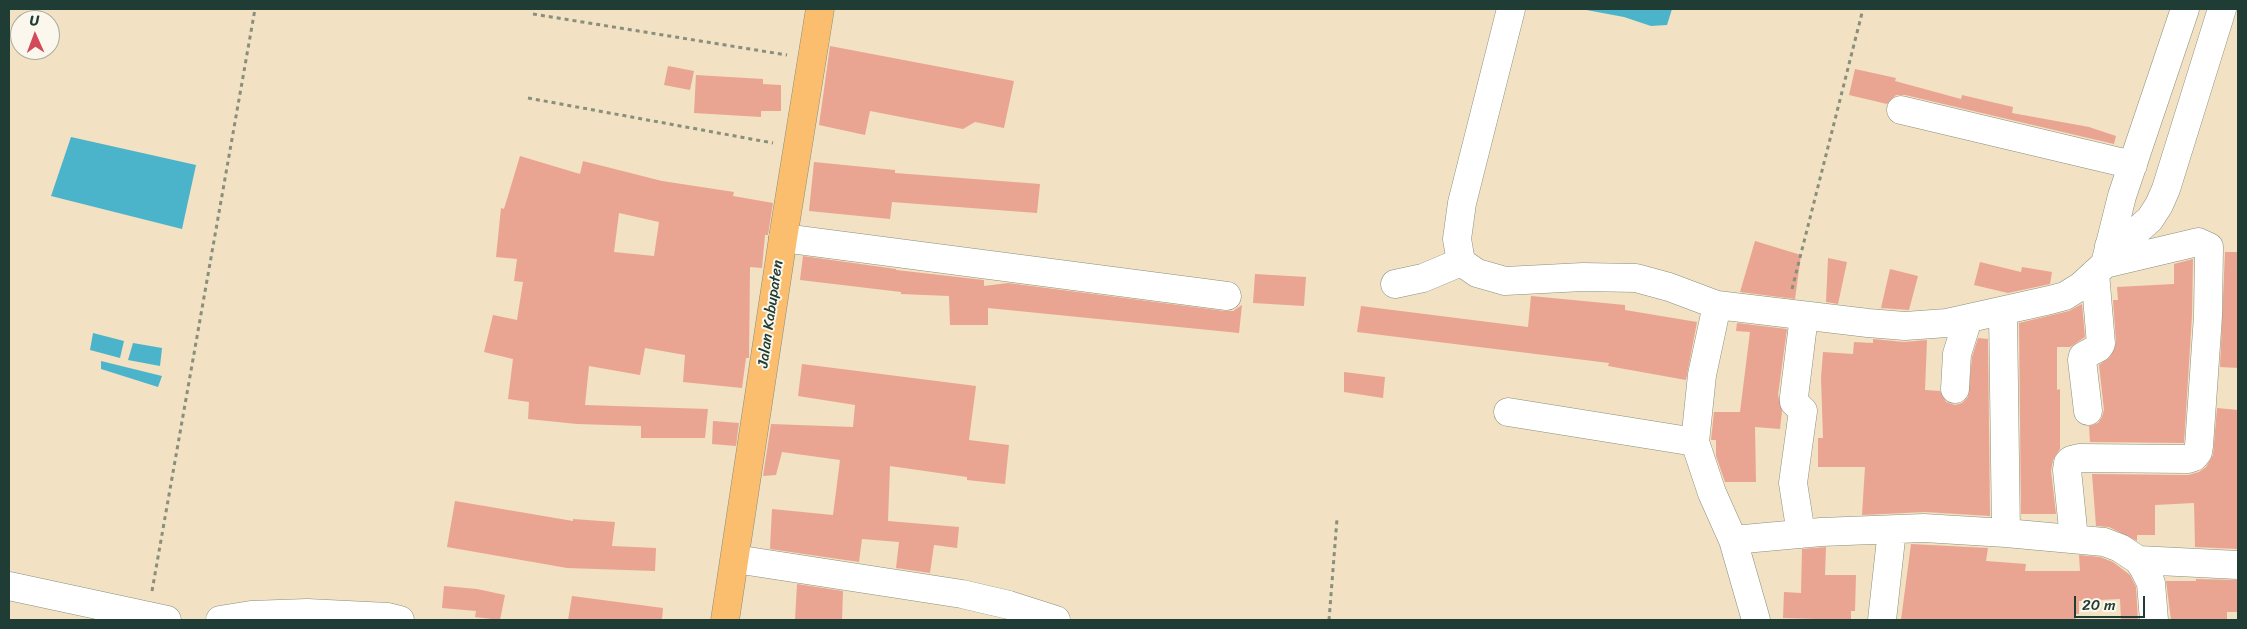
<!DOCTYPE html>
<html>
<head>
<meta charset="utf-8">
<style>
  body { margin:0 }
  #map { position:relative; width:2247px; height:629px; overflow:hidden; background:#f2e1c3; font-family:Sriracha,sans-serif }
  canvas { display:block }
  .frame { position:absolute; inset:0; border:10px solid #1f3d34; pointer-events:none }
  .north { position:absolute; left:10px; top:10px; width:50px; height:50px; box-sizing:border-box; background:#fbf7ec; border:1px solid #a3ada2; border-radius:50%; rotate:358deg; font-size:14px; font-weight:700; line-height:20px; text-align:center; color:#1f3d34 }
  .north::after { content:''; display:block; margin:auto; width:18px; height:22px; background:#d1495b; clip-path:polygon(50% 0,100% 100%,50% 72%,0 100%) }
  .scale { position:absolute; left:2074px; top:596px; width:71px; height:22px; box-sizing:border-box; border:2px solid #1f3d34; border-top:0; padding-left:6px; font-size:15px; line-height:18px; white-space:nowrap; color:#1f3d34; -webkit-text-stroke:4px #fbf7ec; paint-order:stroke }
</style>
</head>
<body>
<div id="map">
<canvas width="2247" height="629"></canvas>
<div class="frame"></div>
<div class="north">U</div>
<div class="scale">20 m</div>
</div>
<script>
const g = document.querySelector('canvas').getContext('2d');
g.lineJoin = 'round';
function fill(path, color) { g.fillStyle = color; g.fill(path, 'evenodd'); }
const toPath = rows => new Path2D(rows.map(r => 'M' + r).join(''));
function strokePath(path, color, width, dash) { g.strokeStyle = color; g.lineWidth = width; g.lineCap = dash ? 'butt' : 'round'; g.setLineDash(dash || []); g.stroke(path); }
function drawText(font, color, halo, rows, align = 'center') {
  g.font = font + ' Sriracha,sans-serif'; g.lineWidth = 4; g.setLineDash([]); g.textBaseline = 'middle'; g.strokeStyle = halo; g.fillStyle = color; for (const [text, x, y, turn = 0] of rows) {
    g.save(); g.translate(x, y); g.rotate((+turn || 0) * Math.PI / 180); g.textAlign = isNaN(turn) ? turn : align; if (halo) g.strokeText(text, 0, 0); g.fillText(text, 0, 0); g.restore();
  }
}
fill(toPath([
  [1581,9,1672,9,1667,25,1651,26,1624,17],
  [71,137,196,165,182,229,51,196],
  [93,333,124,341,120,358,90,350],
  [133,343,162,348,160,366,128,360],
  [101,361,162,376,158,387,101,369]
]), '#4cb4ca');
fill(toPath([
  [830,46,1014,81,1004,128,975,122,963,129,870,111,865,135,819,125],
  [668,66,694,71,690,90,664,85],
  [1855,69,1896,78,1895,81,1961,99,1962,95,2013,107,2012,113,2089,127,2116,136,2114,144,1905,95,1896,95,1887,104,1849,95],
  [696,75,763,79,763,84,781,85,781,111,761,111,761,117,694,113],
  [520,156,580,174,583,161,662,181,734,192,733,196,773,203,768,235,765,235,762,268,750,267,749,358,746,358,742,388,683,382,685,355,645,348,640,375,589,366,585,405,708,409,705,438,641,438,641,426,577,424,528,419,529,402,508,399,513,359,484,352,493,315,517,320,523,282,514,281,517,259,496,257,501,208,504,209],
  [619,213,659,222,654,256,614,252],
  [814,162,895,170,895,173,1040,184,1037,213,892,202,890,219,809,211],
  [1755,241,1801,255,1795,299,1740,292],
  [2225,252,2238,252,2238,368,2220,367],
  [803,256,896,269,896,270,984,280,984,286,1008,283,1225,311,1233,311,1242,305,1239,333,988,308,988,325,950,325,949,296,901,294,901,292,800,280],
  [1828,258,1847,262,1838,304,1826,302],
  [2193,259,2192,315,2184,443,2090,442,2089,426,2098,423,2102,417,2104,410,2099,365,2110,357,2116,343,2113,300,2118,300,2117,287,2174,284,2174,264],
  [1980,262,2021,272,2022,267,2052,272,2050,284,2008,293,1974,285],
  [1890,269,1918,276,1909,310,1881,308],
  [1255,274,1306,277,1304,306,1253,303],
  [1531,296,1625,305,1625,310,1697,322,1686,380,1608,366,1609,363,1357,332,1361,306,1528,327],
  [2082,304,2085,337,2070,347,2057,347,2057,390,2060,389,2060,449,2053,460,2051,471,2056,514,2021,514,2019,323,2069,311],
  [1737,323,1787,329,1778,395,1782,411,1780,429,1755,427,1756,482,1725,482,1716,456,1716,440,1711,440,1714,412,1740,412,1750,332,1736,331],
  [1978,338,1988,339,1990,516,1925,512,1862,515,1865,467,1818,467,1818,438,1823,438,1821,378,1823,352,1853,354,1854,342,1873,343,1873,339,1904,342,1927,340,1925,390,1940,391,1946,402,1955,405,1962,403,1968,397,1972,357],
  [802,364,976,386,969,440,1009,445,1005,484,967,480,967,477,890,466,888,521,959,527,957,548,934,545,930,573,896,568,899,542,862,539,859,562,770,549,772,509,833,515,840,460,782,452,776,475,763,476,771,424,853,427,855,405,798,396],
  [1344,372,1385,377,1383,398,1344,392],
  [2217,408,2238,410,2238,549,2195,547,2194,503,2155,505,2155,535,2137,535,2137,541,2109,527,2096,526,2092,474,2188,475,2199,472,2206,467,2213,455],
  [713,421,739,423,736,446,712,444],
  [455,501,573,521,573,519,615,522,612,546,656,548,655,571,567,568,447,547],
  [1911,544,1988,548,1986,561,2026,564,2025,571,2080,571,2079,555,2100,557,2113,562,2130,575,2136,587,2138,620,2121,620,2120,599,2079,601,2079,614,2075,614,2076,620,1901,620],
  [1826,547,1825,575,1856,575,1855,611,1851,611,1851,620,1783,618,1784,592,1801,593,1802,549],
  [2196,579,2238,580,2238,612,2227,612,2227,620,2171,620,2166,581,2196,581],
  [797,584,843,591,842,620,795,620],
  [444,586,477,589,505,595,500,620,475,617,476,611,442,608],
  [572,596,663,608,662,620,568,620]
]), '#eaa492');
const minor = toPath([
  [1511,9,1462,203,1457,239,1461,262,1477,273,1505,281,1583,277,1636,278,1669,287,1717,305,1868,323,1905,326,1947,323,2050,300,2065,296,2081,286,2105,264,2122,196,2185,9],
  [1901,110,2133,165],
  [783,238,1227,296],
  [2109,246,2140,228,2150,219,2159,205,2166,189,2222,9],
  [1395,284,1423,278,1461,262],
  [1717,305,1702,375,1695,442,1712,493,1733,540,1821,532,1924,528,2006,533,2104,542,2120,548,2138,560,2143,567,2151,583,2154,620],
  [2003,312,2006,533],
  [1955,389,1957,354,1968,319],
  [2088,411,2082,360,2083,356,2098,348,2101,344,2095,273],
  [1508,412,1695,442],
  [1801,534,1793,483,1803,411,1794,402,1794,397,1804,316],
  [2074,539,2067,470,2068,463,2071,460,2079,458,2188,459,2194,457,2198,452,2199,446,2208,316,2209,247,2198,242,2105,264],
  [1733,540,1756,620],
  [735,559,962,594,1009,605,1056,620],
  [2138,560,2238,565],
  [9,586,167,620],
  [220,620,251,615,307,613,388,617,400,620],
  [1882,620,1892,530]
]);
const major = toPath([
  [725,620,783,238,820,9]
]);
strokePath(minor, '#888f7c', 29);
strokePath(major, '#888f7c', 29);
strokePath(toPath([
  [533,14,787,55],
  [528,98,773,143],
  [1792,289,1863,9],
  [152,591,255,9],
  [1329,620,1337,519]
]), '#888f7c', 3, [4, 4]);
strokePath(minor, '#fff', 28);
strokePath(major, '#fbbe6e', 28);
drawText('15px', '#1f3d34', '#fbf7ec', [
  ["Jalan Kabupaten",771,314,-82]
]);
</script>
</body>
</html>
